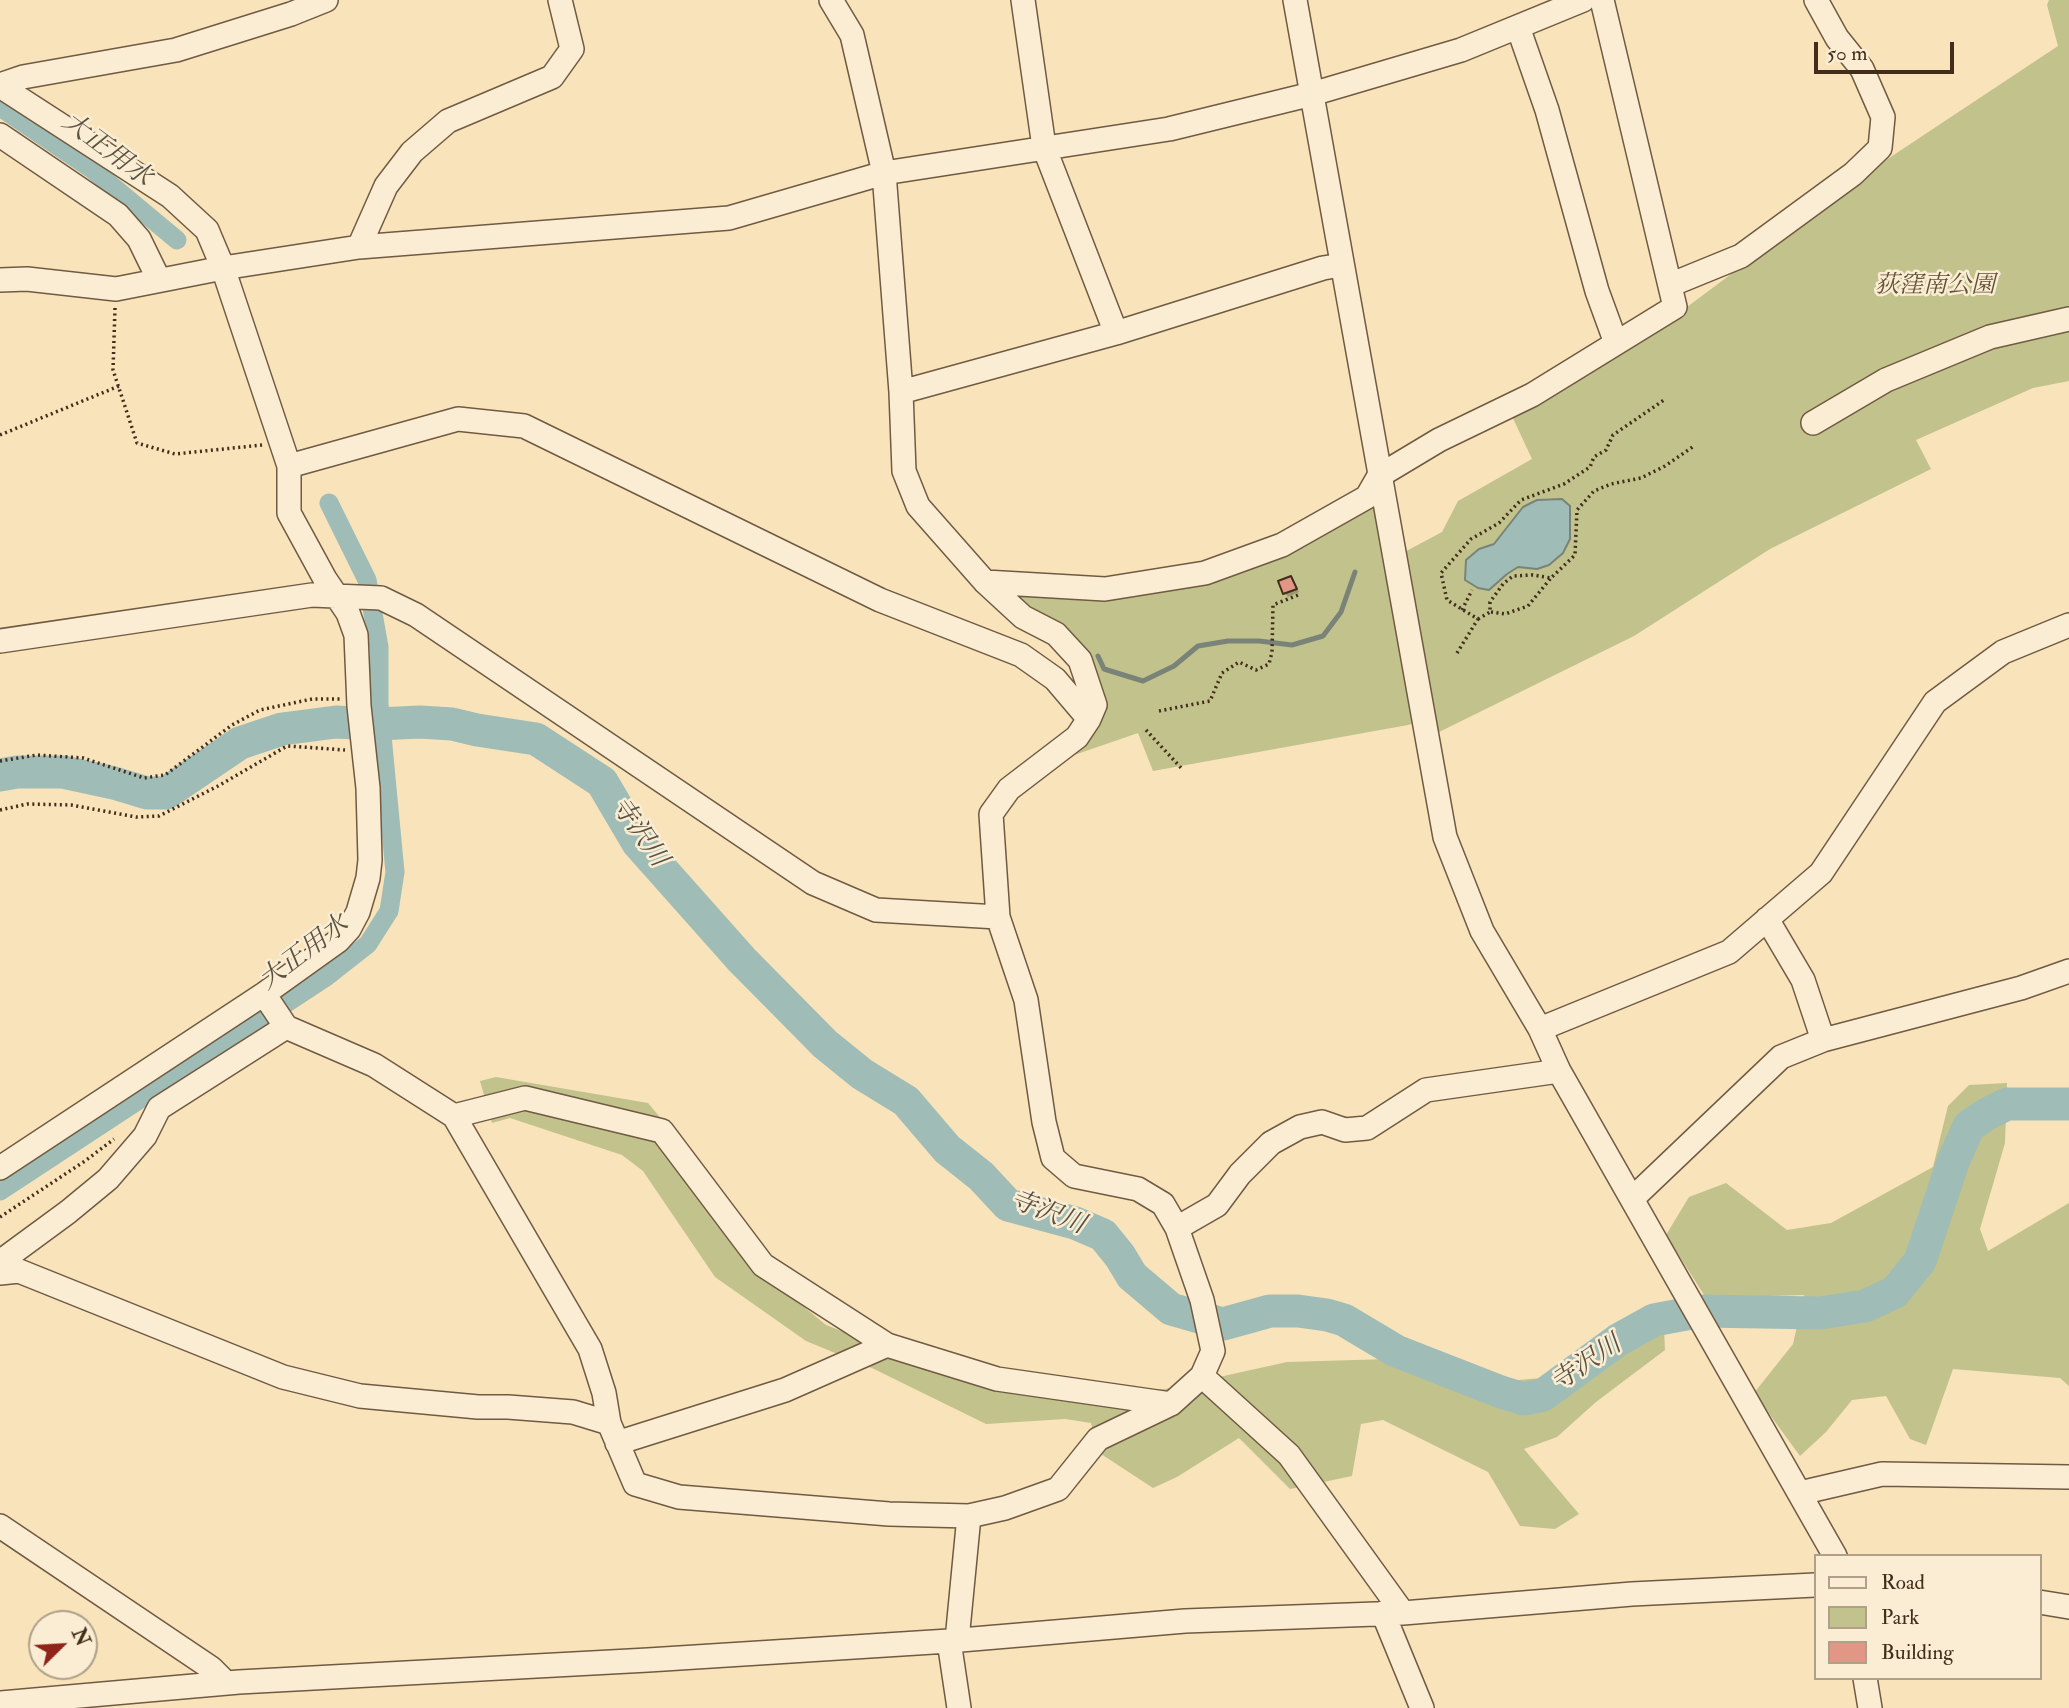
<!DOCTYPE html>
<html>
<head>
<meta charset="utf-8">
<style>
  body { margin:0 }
  #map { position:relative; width:2069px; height:1708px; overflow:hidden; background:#f8e3bb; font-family:"IM FELL Double Pica",serif }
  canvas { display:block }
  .legend { position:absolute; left:1814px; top:1554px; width:228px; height:126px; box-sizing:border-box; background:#faedd3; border:2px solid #b0a089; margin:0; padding:9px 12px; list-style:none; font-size:21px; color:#422d1a }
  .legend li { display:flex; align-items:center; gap:14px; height:35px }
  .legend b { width:35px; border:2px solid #b0a089 }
  .north { position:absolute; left:28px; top:1610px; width:70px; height:70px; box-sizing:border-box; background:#faedd3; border:2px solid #b0a089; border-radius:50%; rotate:66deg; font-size:19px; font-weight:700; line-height:28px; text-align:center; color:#422d1a }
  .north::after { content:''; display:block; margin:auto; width:24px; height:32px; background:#8f2418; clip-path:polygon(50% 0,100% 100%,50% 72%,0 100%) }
  .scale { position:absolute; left:1814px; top:42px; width:140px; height:32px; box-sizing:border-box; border:4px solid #422d1a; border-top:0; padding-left:9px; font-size:21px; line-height:24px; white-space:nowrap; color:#422d1a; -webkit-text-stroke:5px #faedd3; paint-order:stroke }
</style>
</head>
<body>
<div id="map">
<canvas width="2069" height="1708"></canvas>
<ul class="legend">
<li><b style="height:9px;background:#faedd3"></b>Road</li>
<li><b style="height:19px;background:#c2c28d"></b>Park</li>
<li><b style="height:19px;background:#e29685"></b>Building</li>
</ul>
<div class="north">N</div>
<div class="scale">50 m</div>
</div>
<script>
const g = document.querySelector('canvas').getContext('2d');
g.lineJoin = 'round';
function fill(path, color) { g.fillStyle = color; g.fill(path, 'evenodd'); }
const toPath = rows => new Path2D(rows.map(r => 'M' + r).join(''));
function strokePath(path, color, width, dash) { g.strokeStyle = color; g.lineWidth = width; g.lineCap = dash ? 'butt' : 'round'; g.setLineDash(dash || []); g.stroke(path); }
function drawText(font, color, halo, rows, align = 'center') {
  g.font = font + ' "IM FELL Double Pica","Noto Serif JP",serif'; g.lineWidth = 5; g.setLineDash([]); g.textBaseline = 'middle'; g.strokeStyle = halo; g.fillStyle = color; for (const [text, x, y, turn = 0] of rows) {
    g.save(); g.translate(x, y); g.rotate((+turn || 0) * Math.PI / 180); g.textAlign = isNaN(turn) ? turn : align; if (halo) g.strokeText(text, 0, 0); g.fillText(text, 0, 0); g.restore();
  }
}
fill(toPath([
  [2049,0,2069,0,2069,381,2033,388,1916,440,1931,469,1770,549,1634,636,1437,733,1432,717,1408,725,1153,771,1138,733,1051,763,1080,741,1083,650,1026,612,1011,588,1212,579,1372,498,1384,563,1442,532,1458,501,1532,459,1511,414,1687,307,1865,174,2058,46,2047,5],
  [496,1077,648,1103,728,1198,742,1256,826,1325,1000,1392,1165,1389,1287,1362,1389,1359,1495,1382,1553,1377,1608,1339,1664,1329,1665,1350,1596,1402,1557,1437,1524,1449,1579,1514,1555,1529,1520,1526,1488,1472,1383,1420,1361,1424,1352,1476,1290,1489,1239,1438,1177,1477,1153,1488,1098,1452,1091,1423,1065,1419,986,1424,874,1369,806,1341,715,1277,643,1171,622,1155,510,1118,492,1123,480,1081],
  [2007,1083,2005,1143,1980,1229,1988,1251,2069,1203,2069,1386,2060,1378,1953,1369,1926,1445,1910,1439,1886,1396,1852,1400,1826,1432,1800,1456,1754,1393,1793,1344,1804,1295,1706,1298,1666,1235,1689,1197,1726,1183,1787,1230,1831,1223,1933,1167,1948,1106,1969,1085]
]), '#c2c28d');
const water = toPath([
  [1562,499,1570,506,1570,539,1563,553,1549,565,1537,569,1518,567,1507,574,1489,590,1478,588,1465,580,1466,560,1479,549,1494,544,1523,507,1537,500,1562,499]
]);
fill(water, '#9fbdb6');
strokePath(water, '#7a8378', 2);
fill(toPath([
  [1291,578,1299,592,1288,597,1285,593]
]), '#0003');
strokePath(toPath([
  [1098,656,1104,669,1143,681,1174,666,1198,646,1228,641,1259,641,1292,645,1323,636,1341,612,1355,572]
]), '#7a8378', 5);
strokePath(toPath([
  [0,107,93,170,177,240],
  [0,1191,326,977,368,944,389,911,395,872,379,704,379,647,367,580,329,503]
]), '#9fbdb6', 19);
strokePath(toPath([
  [0,775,17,772,63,772,114,783,147,793,166,793,240,743,282,729,336,722,378,724,420,722,452,724,477,730,536,739,602,782,638,843,742,960,825,1044,862,1074,906,1101,947,1149,981,1176,1008,1205,1075,1223,1103,1235,1120,1256,1132,1276,1171,1309,1223,1324,1270,1311,1298,1311,1327,1315,1344,1320,1396,1351,1501,1392,1524,1399,1543,1395,1618,1340,1654,1320,1702,1311,1820,1313,1865,1306,1895,1292,1920,1261,1953,1162,1969,1126,1987,1114,2007,1104,2069,1104]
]), '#9fbdb6', 33);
const building = toPath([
  [1291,576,1297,589,1283,594,1278,581,1291,576]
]);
fill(building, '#e29685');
strokePath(building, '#422d1a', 2);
const minor = toPath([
  [1023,0,1044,147,1116,333],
  [1295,0,1445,837,1482,931,1540,1029,1559,1071,1835,1556],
  [1518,27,1547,110,1597,291,1616,343],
  [0,85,23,77,176,50,291,14,326,0],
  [0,86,170,196,207,230,223,268,289,466,289,513,325,579,348,613,356,635,359,706,368,788,370,860,368,878,358,912,349,929,338,941,264,994,0,1168],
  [0,135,118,215,139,239,159,280],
  [359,247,386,186,412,152,448,121,552,77,572,49,560,0],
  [0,280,27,279,116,289,223,268,359,247,729,218,884,173,1169,129,1312,94,1461,50,1583,0],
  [1670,285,1741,256,1853,174,1880,148,1883,117,1862,69,1837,38,1816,0],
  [901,392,1116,333,1323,268,1342,265],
  [1813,423,1886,380,1990,337,2069,319],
  [289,466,458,419,524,426,880,600,1021,655,1055,679,1089,719],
  [985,582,1105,589,1205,573,1282,545,1367,497,1379,476,1439,440,1532,395,1675,307,1602,0],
  [0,641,312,595,381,598,416,615,813,883,876,910,998,917],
  [1767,919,1803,980,1823,1040],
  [264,994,286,1027,374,1065,454,1116,590,1349,604,1393,609,1423,635,1484,679,1497,889,1514,969,1516,1005,1508,1058,1489,1098,1439,1171,1404,1202,1376,1213,1351,1202,1300,1177,1228,1163,1204,1138,1189,1074,1176,1053,1158,1044,1122,1026,1000,998,917,991,814,1009,789,1077,737,1089,719,1095,705,1080,660,1056,634,1023,617,985,582,918,506,904,471,901,392,884,173,852,35,831,0],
  [1540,1029,1729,952,1821,873,1935,702,2003,652,2069,625],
  [454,1116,525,1098,662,1131,763,1265,887,1345,997,1379,1171,1404],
  [1632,1199,1781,1057,1823,1040,2021,988,2069,971],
  [1177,1228,1217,1205,1240,1174,1271,1143,1300,1127,1322,1122,1345,1130,1367,1128,1426,1090,1559,1071],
  [0,1262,68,1212,108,1179,145,1136,159,1108,286,1027],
  [0,1273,19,1271,283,1377,360,1396,478,1407,508,1407,573,1412,609,1423],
  [1202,1376,1289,1455,1403,1613],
  [617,1443,785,1390,887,1345],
  [1800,1493,1882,1474,2069,1477],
  [0,1526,211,1668,226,1683],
  [2039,1602,2069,1607],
  [1383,1613,1422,1708],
  [957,1640,969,1516],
  [949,1641,959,1708],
  [1865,1678,1870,1708],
  [0,1703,239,1682,648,1660,949,1641,1185,1621,1403,1613,1632,1594,1815,1585]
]);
strokePath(minor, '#705a42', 26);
strokePath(toPath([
  [115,308,113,370,137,443,175,454,262,445],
  [0,435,119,386],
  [1462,610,1472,590],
  [1491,612,1505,614,1528,606,1551,578],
  [1478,619,1490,612,1490,602,1503,584,1513,576,1533,575,1551,578,1575,555,1577,510,1594,491,1611,484,1641,478,1665,466,1694,446],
  [1457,653,1478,619,1447,600,1441,573,1471,539,1499,523,1521,500,1564,484,1590,467,1594,457,1606,450,1613,435,1664,400],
  [1159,711,1210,701,1222,673,1239,662,1256,670,1269,664,1272,652,1273,605,1298,595],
  [1146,730,1183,770],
  [0,761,37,755,83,758,144,778,165,775,232,725,260,710,312,699,340,699],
  [0,810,27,804,71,805,136,817,159,816,218,786,287,746,345,750],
  [0,1217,85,1161,114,1139]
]), '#422d1a', 3.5, [2, 3.5]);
strokePath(minor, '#faedd3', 23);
drawText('italic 24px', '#625237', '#faedd3', [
  ["荻窪南公園",1935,287]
]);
drawText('italic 26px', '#595141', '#faedd3', [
  ["大正用水",106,151,37],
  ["寺沢川",638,833,55],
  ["大正用水",305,954,-37],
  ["寺沢川",1047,1214,21],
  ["寺沢川",1587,1365,-34]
]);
</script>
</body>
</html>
